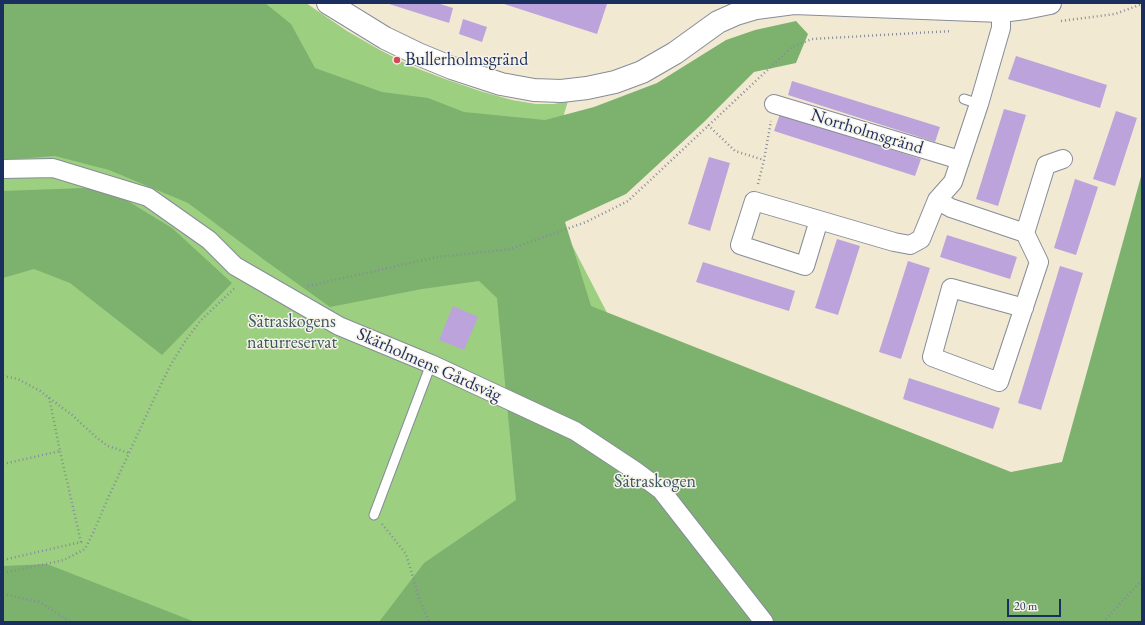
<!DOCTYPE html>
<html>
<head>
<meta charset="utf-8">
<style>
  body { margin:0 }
  #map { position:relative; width:1145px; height:625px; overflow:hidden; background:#f2e9d3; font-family:"EB Garamond",serif }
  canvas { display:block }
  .frame { position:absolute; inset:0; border:4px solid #1b2f5e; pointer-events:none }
  .scale { position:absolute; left:1007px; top:599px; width:54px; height:18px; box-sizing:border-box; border:2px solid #1b2f5e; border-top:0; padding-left:5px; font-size:12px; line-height:14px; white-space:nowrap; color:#1b2f5e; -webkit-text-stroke:3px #f7f3e8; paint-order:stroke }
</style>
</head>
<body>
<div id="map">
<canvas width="1145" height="625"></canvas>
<div class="frame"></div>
<div class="scale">20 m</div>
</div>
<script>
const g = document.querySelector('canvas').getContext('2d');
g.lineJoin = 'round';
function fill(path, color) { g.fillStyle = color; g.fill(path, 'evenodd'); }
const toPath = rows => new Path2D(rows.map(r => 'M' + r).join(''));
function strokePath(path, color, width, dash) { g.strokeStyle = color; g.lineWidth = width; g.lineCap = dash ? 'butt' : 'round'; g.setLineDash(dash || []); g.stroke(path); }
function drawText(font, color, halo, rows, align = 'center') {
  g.font = font + ' "EB Garamond",serif'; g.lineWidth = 3; g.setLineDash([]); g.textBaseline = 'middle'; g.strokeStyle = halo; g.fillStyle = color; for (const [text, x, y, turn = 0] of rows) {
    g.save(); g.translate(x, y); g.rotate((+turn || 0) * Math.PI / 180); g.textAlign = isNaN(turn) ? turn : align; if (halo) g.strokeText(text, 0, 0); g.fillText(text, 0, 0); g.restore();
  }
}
fill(toPath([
  [3,3,306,3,347,31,380,50,411,66,445,79,480,91,512,100,536,104,554,104,568,101,542,187,632,361,1142,605,1142,622,3,622]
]), '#9ccf80');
fill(toPath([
  [3,3,265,3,291,24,315,68,382,92,428,98,464,112,545,120,594,107,657,83,726,40,755,30,796,21,808,34,796,63,754,72,704,122,626,194,565,222,591,306,1011,472,1062,462,1142,173,1142,622,379,622,424,563,516,500,497,298,479,281,422,289,330,307,263,259,188,203,109,170,55,156,3,160],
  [84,188,118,195,172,228,232,283,162,355,70,283,34,269,3,278,3,191],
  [47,564,195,622,3,622,3,566]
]), '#7db26e');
fill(toPath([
  [386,3,437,3,453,8,449,23],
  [501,3,605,3,607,4,597,34],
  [463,19,487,27,482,42,459,34],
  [1016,56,1107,85,1100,108,1008,79],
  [792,81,940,127,935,142,788,95],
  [1004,109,1026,115,998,206,976,199],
  [1116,111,1137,118,1115,186,1093,179],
  [780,114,921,159,915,176,774,131],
  [709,157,730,163,710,231,688,224],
  [1075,179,1098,187,1076,255,1054,248],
  [947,235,1017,257,1010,279,940,257],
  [837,239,860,246,838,315,815,308],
  [908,261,930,268,901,359,879,352],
  [703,262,795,291,789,311,696,282],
  [1060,266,1083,273,1041,410,1018,403],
  [453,306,478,317,464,350,439,340],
  [909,378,1000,408,993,429,903,399]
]), '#bca3dc');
const lane = toPath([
  [964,99,979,104],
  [374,515,431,364]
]);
const street = toPath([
  [774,104,960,160],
  [3,169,53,168,148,197,209,240,235,266,339,326,431,364,575,431,634,470,661,490,764,622],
  [937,200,951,208,1025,233,1046,165,1063,159],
  [819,220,805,266,740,245,754,201,819,220,894,242,910,245,921,239,937,200,953,182,979,104,1001,28,1001,11],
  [1024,308,951,288,932,357,999,382,1039,262,1025,233]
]);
const secondary = toPath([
  [328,3,385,38,418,54,452,68,501,84,534,90,561,91,587,88,615,82,642,72,675,53,718,22,736,14,756,8,794,3,1001,11,1025,8,1050,3]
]);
strokePath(lane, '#868c98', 11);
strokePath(street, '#868c98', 20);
strokePath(secondary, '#868c98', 24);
strokePath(toPath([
  [1061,21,1115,14,1142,4],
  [708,125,735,151,764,160],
  [758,184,764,160,771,121],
  [308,286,437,257,511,249,586,222,628,201,792,47,812,39,952,31],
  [3,376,18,379,40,391,72,415,97,438,108,446,129,453],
  [3,464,60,451,49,397],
  [382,524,406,554,419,598,429,622],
  [3,560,81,542,60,451],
  [3,573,64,560,85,549,93,533,108,498,129,453,153,401,171,364,186,340,201,320,236,287],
  [3,594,39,602,71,622],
  [1103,622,1142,580]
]), '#868c98', 2.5, [1, 3]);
strokePath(lane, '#fff', 9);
strokePath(street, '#fff', 18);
strokePath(secondary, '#fff', 22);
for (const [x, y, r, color] of [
  [397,60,4,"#d1495b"]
]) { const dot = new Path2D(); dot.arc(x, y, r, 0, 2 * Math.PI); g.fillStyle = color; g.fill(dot); strokePath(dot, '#f7f3e8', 1.5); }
drawText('18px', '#1b2f5e', '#f7f3e8', [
  ["Bullerholmsgränd",405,60]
], 'left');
drawText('18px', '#1b2f5e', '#f7f3e8', [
  ["Norrholmsgränd",867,132,17],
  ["Skärholmens Gårdsväg",429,365,24]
]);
drawText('18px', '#3b5766', '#f7f3e8', [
  ["Sätraskogens",292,322],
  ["naturreservat",292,343],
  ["Sätraskogen",655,482]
]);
</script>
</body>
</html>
